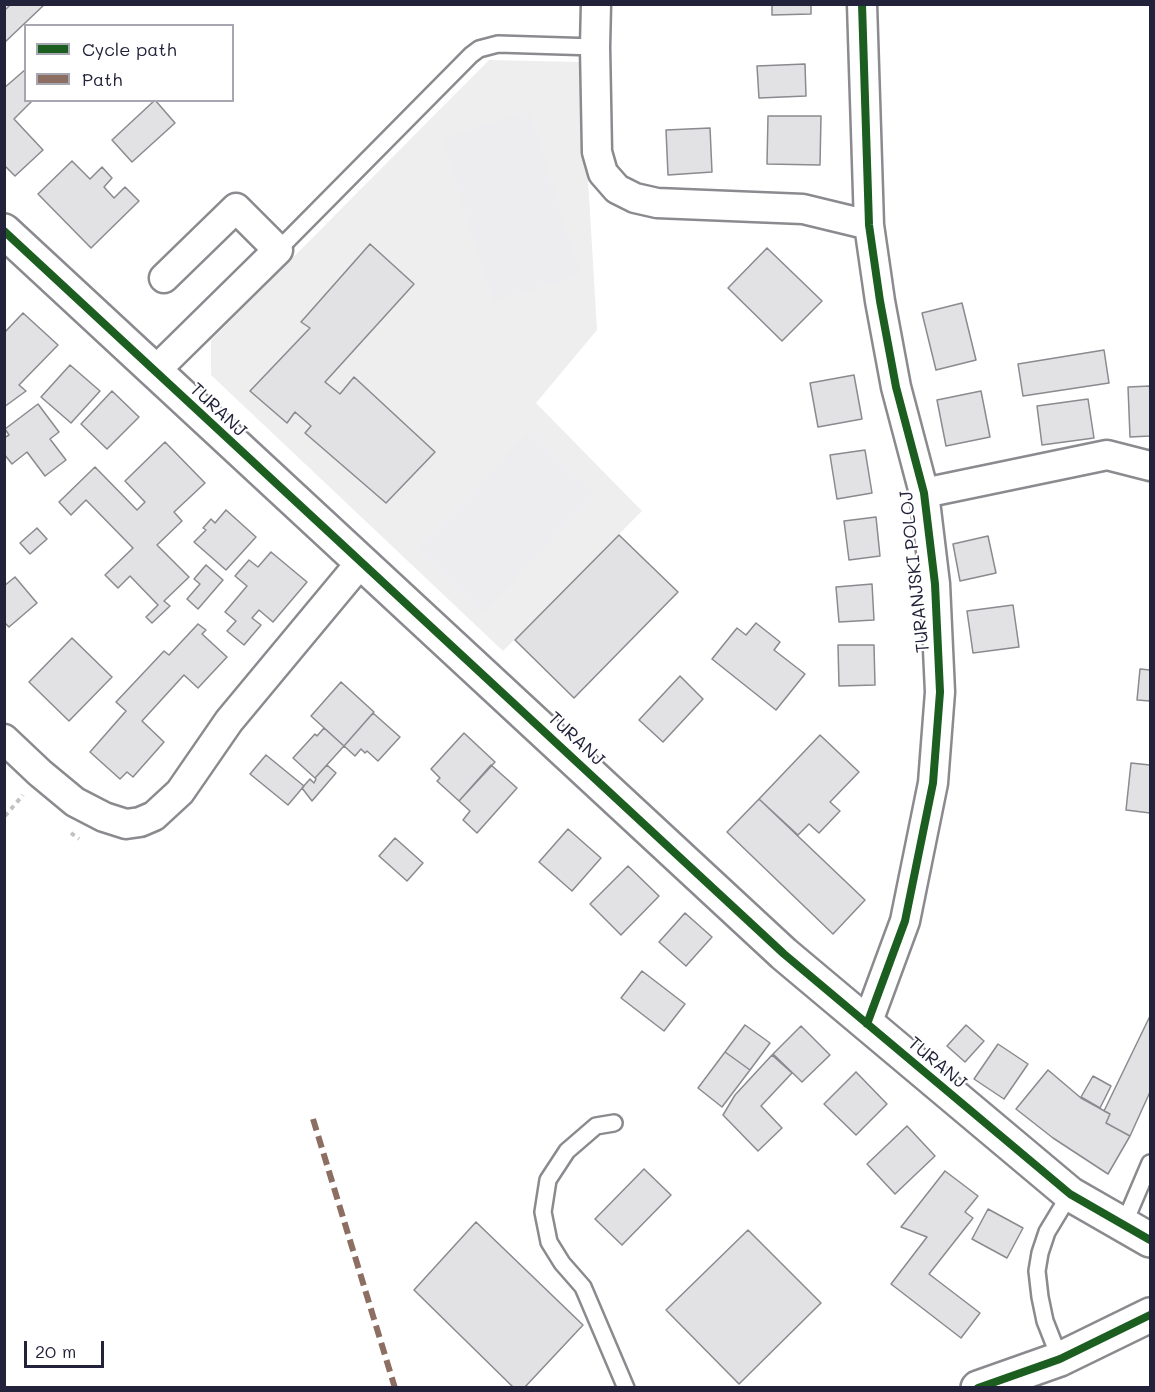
<!DOCTYPE html>
<html>
<head>
<meta charset="utf-8">
<style>
  body { margin:0 }
  #map { position:relative; width:1155px; height:1392px; overflow:hidden; background:#fff; font-family:Mali,sans-serif }
  canvas { display:block }
  .frame { position:absolute; inset:0; border:6px solid #22223b; pointer-events:none }
  .legend { position:absolute; left:24px; top:24px; width:210px; height:78px; box-sizing:border-box; background:#fff; border:2px solid #a7a7b1; margin:0; padding:8px 10px; list-style:none; font-size:18px; color:#22223b }
  .legend li { display:flex; align-items:center; gap:12px; height:30px }
  .legend b { width:30px; border:2px solid #a7a7b1 }
  .scale { position:absolute; left:24px; top:1341px; width:80px; height:27px; box-sizing:border-box; border:3px solid #22223b; border-top:0; padding-left:8px; font-size:18px; line-height:21px; white-space:nowrap; color:#22223b; -webkit-text-stroke:4px #fff; paint-order:stroke }
</style>
</head>
<body>
<div id="map">
<canvas width="1155" height="1392"></canvas>
<div class="frame"></div>
<ul class="legend">
<li><b style="height:8px;background:#1b5e20"></b>Cycle path</li>
<li><b style="height:8px;background:#8d6e63"></b>Path</li>
</ul>
<div class="scale">20 m</div>
</div>
<script>
const g = document.querySelector('canvas').getContext('2d');
g.lineJoin = 'round';
function fill(path, color) { g.fillStyle = color; g.fill(path, 'evenodd'); }
const toPath = rows => new Path2D(rows.map(r => 'M' + r).join(''));
function strokePath(path, color, width, dash) { g.strokeStyle = color; g.lineWidth = width; g.lineCap = dash ? 'butt' : 'round'; g.setLineDash(dash || []); g.stroke(path); }
function drawText(font, color, halo, rows, align = 'center') {
  g.font = font + ' Mali,sans-serif'; g.lineWidth = 4.5; g.setLineDash([]); g.textBaseline = 'middle'; g.strokeStyle = halo; g.fillStyle = color; for (const [text, x, y, turn = 0] of rows) {
    g.save(); g.translate(x, y); g.rotate((+turn || 0) * Math.PI / 180); g.textAlign = isNaN(turn) ? turn : align; if (halo) g.strokeText(text, 0, 0); g.fillText(text, 0, 0); g.restore();
  }
}
fill(toPath([
  [489,60,581,62,597,330,536,403,642,511,503,651,211,375,211,340]
]), '#eeeeef');
fill(toPath([
  [530,111,580,275,493,302,442,138],
  [530,432,596,495,482,612,417,549]
]), '#ededef');
const building = toPath([
  [11,4,45,4,4,43,4,11,11,4],
  [772,4,811,4,811,14,772,15,772,4],
  [805,64,806,96,759,98,757,66,805,64],
  [26,69,26,100,33,100,14,119,43,150,15,176,4,165,4,88,26,69],
  [155,100,175,123,132,162,112,140,155,100],
  [768,116,821,116,820,165,767,164,768,116],
  [710,128,712,172,668,175,666,130,710,128],
  [72,161,90,179,102,167,112,178,104,187,114,198,125,187,139,201,91,248,38,194,72,161],
  [370,244,414,284,325,382,340,394,354,377,435,452,386,503,305,433,311,426,295,412,287,423,250,391,310,328,301,322,370,244],
  [767,248,822,301,782,341,728,288,767,248],
  [962,303,976,360,936,370,922,313,962,303],
  [23,313,58,345,19,385,26,391,4,407,4,333,23,313],
  [1104,350,1109,383,1023,396,1018,364,1104,350],
  [70,365,100,391,71,423,41,397,70,365],
  [854,375,862,419,818,427,810,383,854,375],
  [1150,386,1150,436,1130,437,1128,387,1150,386],
  [112,391,139,417,107,449,81,424,112,391],
  [981,391,990,437,946,446,937,400,981,391],
  [1088,399,1094,438,1042,445,1037,406,1088,399],
  [38,404,59,432,50,439,66,460,45,476,27,452,12,464,4,454,4,438,9,435,5,429,38,404],
  [165,442,205,483,174,512,182,521,157,545,189,577,164,601,170,606,152,623,146,617,158,605,130,576,118,588,105,575,133,548,86,500,71,515,59,502,95,467,137,510,145,502,125,481,165,442],
  [865,450,872,493,837,499,830,455,865,450],
  [226,510,256,537,226,570,194,542,206,530,203,528,211,519,215,523,226,510],
  [876,517,880,556,849,560,844,521,876,517],
  [37,528,47,539,30,554,20,543,37,528],
  [619,535,678,592,574,698,515,640,619,535],
  [988,536,996,573,960,581,953,544,988,536],
  [271,552,307,582,273,622,259,610,252,618,261,625,244,645,227,631,236,621,225,612,247,586,235,576,249,560,258,567,271,552],
  [206,565,223,580,198,609,187,599,200,584,194,579,206,565],
  [15,577,37,603,9,627,4,622,4,586,15,577],
  [872,584,874,620,839,622,836,587,872,584],
  [1013,605,1019,647,973,653,967,611,1013,605],
  [756,623,780,642,774,650,805,674,776,710,712,659,737,628,746,635,756,623],
  [198,624,206,630,202,634,227,657,198,688,184,675,142,721,164,742,133,777,127,772,120,779,90,752,126,711,116,702,164,651,169,655,198,624],
  [72,638,112,677,69,721,29,682,72,638],
  [838,645,874,645,875,685,839,686,838,645],
  [1140,669,1150,670,1150,701,1137,700,1140,669],
  [680,676,703,699,663,742,639,720,680,676],
  [341,682,374,712,344,746,311,716,341,682],
  [373,713,400,737,378,761,367,751,365,753,361,749,355,756,344,746,373,713],
  [324,728,344,746,315,778,293,758,315,734,317,736,324,728],
  [464,733,495,762,459,801,437,781,440,778,431,769,464,733],
  [820,735,859,772,830,802,840,811,819,833,809,824,798,835,759,799,820,735],
  [266,755,304,786,288,805,250,774,266,755],
  [1131,763,1150,765,1150,813,1126,810,1131,763],
  [327,765,336,773,312,801,302,788,310,779,314,783,316,779,315,778,327,765],
  [491,765,517,788,477,833,463,820,470,811,459,801,491,765],
  [759,799,865,900,833,934,727,832,759,799],
  [568,829,601,858,572,891,539,862,568,829],
  [395,838,423,863,407,881,379,856,395,838],
  [628,866,659,896,621,935,590,904,628,866],
  [685,913,712,937,686,966,659,942,685,913],
  [642,971,685,1004,664,1031,621,998,642,971],
  [1150,1016,1150,1092,1130,1136,1106,1123,1110,1114,1104,1111,1150,1016],
  [745,1025,770,1043,750,1070,725,1052,745,1025],
  [966,1025,984,1041,965,1062,947,1046,966,1025],
  [801,1026,830,1055,802,1082,773,1054,801,1026],
  [998,1044,1028,1064,1004,1099,974,1079,998,1044],
  [725,1052,750,1070,722,1107,698,1088,725,1052],
  [772,1055,792,1073,761,1106,782,1128,758,1151,723,1115,735,1095,772,1055],
  [1048,1070,1081,1098,1110,1114,1106,1123,1130,1136,1108,1174,1053,1138,1016,1109,1048,1070],
  [856,1072,887,1104,856,1135,824,1104,856,1072],
  [1093,1076,1111,1086,1100,1108,1081,1097,1093,1076],
  [907,1126,935,1156,895,1194,867,1164,907,1126],
  [644,1169,671,1195,622,1245,595,1219,644,1169],
  [945,1171,978,1196,965,1212,973,1218,929,1274,980,1313,961,1338,891,1284,927,1237,901,1227,945,1171],
  [988,1209,1023,1228,1007,1258,972,1239,988,1209],
  [476,1222,583,1325,524,1388,514,1388,414,1290,476,1222],
  [748,1230,821,1303,739,1384,666,1310,748,1230]
]);
fill(building, '#e2e2e4');
strokePath(building, '#8a8a8f', 1.5);
const service = toPath([
  [278,250,471,55,479,49,498,44,595,47],
  [614,1123,596,1126,567,1151,548,1180,543,1212,549,1242,562,1263,583,1287,626,1388],
  [1124,1224,1150,1163],
  [1060,1359,1045,1321,1040,1297,1037,1271,1040,1253,1047,1232,1070,1194]
]);
const minor = toPath([
  [596,4,595,47,597,152,603,173,617,189,635,198,657,203,803,209,869,225],
  [862,4,869,225,880,301,896,387,924,493,935,584,940,692,933,783,905,921,867,1024],
  [155,371,278,250,236,208,164,278],
  [924,493,1107,455,1150,466],
  [4,739,40,773,75,802,104,817,126,824,140,822,154,816,180,792,229,721,362,561]
]);
const secondary = toPath([
  [4,231,784,954,1070,1194,1150,1240],
  [978,1388,1060,1359,1150,1315]
]);
strokePath(service, '#8a8a8f', 20);
strokePath(minor, '#8a8a8f', 33);
strokePath(secondary, '#8a8a8f', 38);
strokePath(toPath([
  [5,816,23,795],
  [71,833,79,839]
]), '#c2c2c4', 4, [4.5, 4.5]);
strokePath(service, '#fff', 15);
strokePath(minor, '#fff', 28);
strokePath(secondary, '#fff', 33);
strokePath(toPath([
  [313,1119,395,1388]
]), '#8d6e63', 6, [12, 6]);
strokePath(toPath([
  [862,4,869,225,880,301,896,387,924,493,935,584,940,692,933,783,905,921,867,1024],
  [4,231,784,954,1070,1194,1150,1240],
  [978,1388,1060,1359,1150,1315]
]), '#1b5e20', 8);
drawText('18px', '#22223b', '#fff', [
  ["TURANJ",218,410,43],
  ["TURANJSKI POLOJ",915,572,-96],
  ["TURANJ",576,739,43],
  ["TURANJ",937,1063,40]
]);
</script>
</body>
</html>
